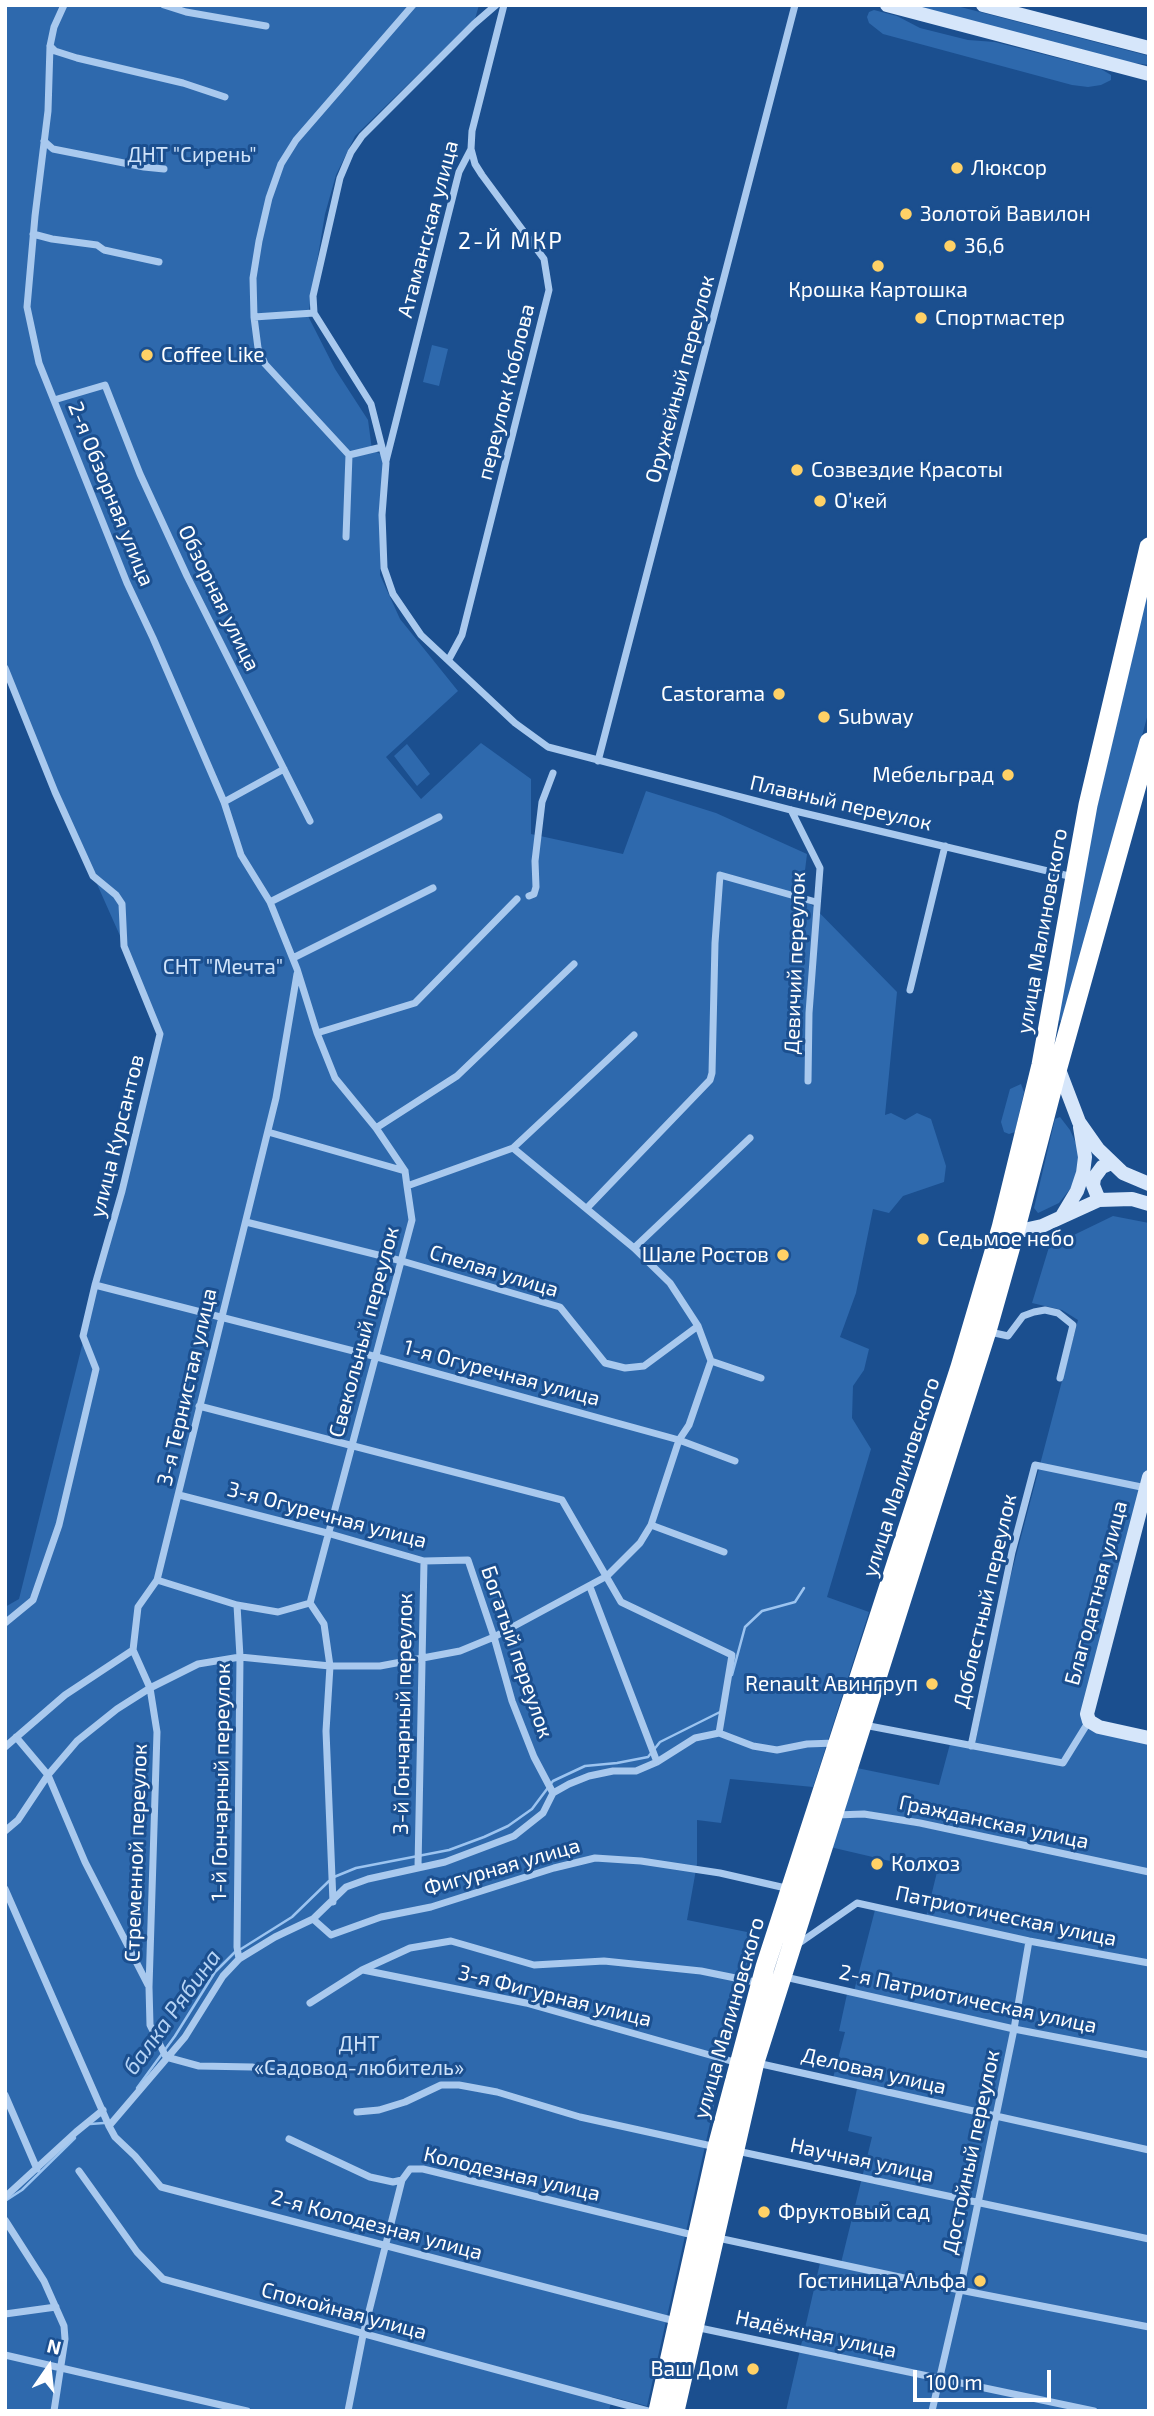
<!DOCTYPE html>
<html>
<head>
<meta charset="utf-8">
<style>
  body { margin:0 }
  #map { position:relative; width:1154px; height:2416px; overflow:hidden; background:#1b4f8f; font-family:"Exo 2",sans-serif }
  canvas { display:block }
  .frame { position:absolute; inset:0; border:7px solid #fff; pointer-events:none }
  .north { position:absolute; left:14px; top:2332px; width:70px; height:70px; -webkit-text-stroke:5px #1b4f8f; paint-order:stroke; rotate:14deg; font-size:19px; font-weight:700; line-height:28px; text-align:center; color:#fff }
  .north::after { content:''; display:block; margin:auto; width:24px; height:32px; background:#fff; clip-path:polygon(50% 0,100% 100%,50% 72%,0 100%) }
  .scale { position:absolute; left:913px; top:2370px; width:138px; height:32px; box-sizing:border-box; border:4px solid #fff; border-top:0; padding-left:9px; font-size:21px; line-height:24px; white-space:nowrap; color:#fff; -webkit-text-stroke:5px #1b4f8f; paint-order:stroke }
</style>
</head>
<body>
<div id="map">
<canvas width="1154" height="2416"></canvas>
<div class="frame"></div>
<div class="north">N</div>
<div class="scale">100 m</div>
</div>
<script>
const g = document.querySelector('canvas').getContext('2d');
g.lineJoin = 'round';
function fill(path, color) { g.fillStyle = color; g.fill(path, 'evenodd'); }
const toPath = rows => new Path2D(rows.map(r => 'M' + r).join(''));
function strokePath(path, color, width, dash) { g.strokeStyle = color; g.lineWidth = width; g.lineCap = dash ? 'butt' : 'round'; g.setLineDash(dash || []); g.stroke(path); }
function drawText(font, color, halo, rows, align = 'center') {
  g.font = font + ' "Exo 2",sans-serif'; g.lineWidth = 6; g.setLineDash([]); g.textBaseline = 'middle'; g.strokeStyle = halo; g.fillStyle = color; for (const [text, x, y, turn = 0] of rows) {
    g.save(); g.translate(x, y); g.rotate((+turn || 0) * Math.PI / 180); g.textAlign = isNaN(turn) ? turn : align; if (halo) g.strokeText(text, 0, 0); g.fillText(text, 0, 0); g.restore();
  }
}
fill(toPath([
  [5,5,479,5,475,19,355,136,336,175,325,214,308,316,335,369,368,420,372,450,383,455,380,575,400,619,458,691,386,757,421,799,481,743,531,779,531,834,623,854,646,791,716,813,807,854,802,895,897,992,885,1115,891,1113,905,1120,917,1113,931,1119,946,1166,944,1182,903,1196,889,1213,873,1209,856,1293,840,1337,869,1349,864,1370,853,1386,852,1418,871,1449,827,1597,869,1612,813,1787,730,1779,721,1823,697,1820,697,1864,687,1920,762,1935,726,2052,647,2406,612,2397,609,2411,5,2411,5,1607,19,1599,161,1028,5,677],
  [907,5,953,5,1149,56,1149,65,1121,61],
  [874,10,897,16,920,28,968,40,995,42,1101,69,1111,75,1111,80,1101,85,1088,87,1072,85,883,34,869,23,867,17,869,12],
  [432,345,448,349,439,386,423,382],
  [1149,585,1149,710,1089,932,1061,1021,1058,1020,1093,824],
  [407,744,430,774,417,786,394,756],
  [1021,1084,1024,1092,1015,1132,1009,1134,1004,1132,1001,1122,1010,1089],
  [1060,1117,1070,1130,1079,1150,1077,1180,1059,1203,1038,1213,1034,1208,1055,1119],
  [1113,1216,1149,1223,1149,1464,1083,1724,1149,1740,1149,2411,786,2411,820,2263,840,2267,872,2137,848,2131,858,2084,833,2078,845,2032,839,2031,847,1994,853,1995,875,1910,925,1921,937,1872,830,1847,840,1818,866,1817,964,1834,964,1830,866,1811,841,1813,857,1768,939,1785,950,1744,974,1749,1006,1594,1078,1320,1062,1310,1032,1303,1049,1247]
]), '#2e69ad');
strokePath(toPath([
  [732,1675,745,1627,762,1611,795,1602,804,1588],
  [334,1877,356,1868,449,1850,484,1837,508,1826,532,1809,553,1781,585,1766,617,1763,648,1757,660,1742,722,1711],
  [241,1949,292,1917,329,1881],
  [137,2088,175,2036,215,1972,235,1952],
  [90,2124,104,2123],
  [5,2201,22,2190,75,2138]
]), '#9cc4f0', 2.5);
strokePath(toPath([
  [64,5,54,27,50,46,48,111,35,216,27,307,39,363,127,583,153,638,224,802,241,855,270,902,297,969,317,1033,335,1078,376,1128,405,1171,407,1186,412,1220,310,1603],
  [164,5,186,12,266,26],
  [496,5,474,24,362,136,351,152,340,178,313,296,314,313,371,404,386,463,382,515,384,568,393,594,421,635,515,723,548,747,791,810,1073,877],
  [50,46,55,51,77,58,183,83,225,97],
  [44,141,53,149,144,167,164,169],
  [33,234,52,239,97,245,104,250,159,262],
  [254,317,314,313],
  [54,400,105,385,140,474,187,576,310,821],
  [349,455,382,447],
  [386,461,459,172,471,149,472,131,504,5],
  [346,537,349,455,265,364,258,348,254,317,253,278,259,241,269,198,281,164,296,140,413,5],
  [449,659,462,635,549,290,544,259,482,175,475,164,471,149],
  [5,668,55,792,93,876,116,895,122,904,124,946,160,1034,122,1191,95,1285,83,1336,96,1369,59,1525,33,1600,5,1623],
  [598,761,795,5],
  [224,802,284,769],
  [791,810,820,868,809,1013,808,1081],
  [529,896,534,894,536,887,535,861,542,802,553,773],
  [270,902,439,817],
  [293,958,433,888],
  [910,990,945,846],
  [317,1033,415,1003,517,899],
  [376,1128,457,1076,574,964],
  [268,1132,405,1171],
  [513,1148,634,1035],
  [407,1186,513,1148,634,1248,670,1283,698,1326,711,1361,761,1378],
  [587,1208,710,1080,712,1073,715,943,720,875,816,902],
  [246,1222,402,1261,560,1307,605,1363,625,1368,644,1366,698,1326],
  [634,1248,750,1138],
  [95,1285,377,1357,679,1440,735,1461],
  [990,1332,1008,1336,1023,1316,1034,1312,1045,1310,1058,1313,1073,1325,1060,1378],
  [199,1406,562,1500,621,1602,732,1655,719,1733],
  [179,1495,327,1533,424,1561,468,1560,494,1637,512,1701,534,1757,553,1793],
  [651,1525,724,1552],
  [157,1580,237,1605,278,1612,310,1603],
  [590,1587,657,1762],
  [310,1603,324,1624,330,1666,326,1731,333,1902],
  [237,1605,240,1657,237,1947,239,1959],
  [133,1650,150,1688,157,1732,149,1987,150,2025,166,2057,199,2066,252,2067,282,2074],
  [864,1725,1063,1763,1089,1721],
  [16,1737,48,1775,85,1862,148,1985],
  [971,1746,1012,1552,1035,1465,1146,1488],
  [5,1747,65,1695,133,1650,138,1607,157,1580,276,1098,297,974],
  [836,1815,864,1814,920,1823,1149,1872],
  [5,1831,18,1820,48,1775,77,1741,117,1709,150,1688,198,1664,240,1657,330,1666,380,1666,460,1651,494,1637,607,1576,640,1543,651,1525,679,1440,689,1425,711,1361],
  [418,1867,424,1561],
  [5,1889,109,2126,115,2137,135,2156,161,2187,675,2321],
  [313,1919,331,1935,381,1917,431,1907,554,1868,595,1858,641,1861,720,1873,790,1889],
  [798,1944,857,1903,1029,1941,1149,1963],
  [363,1970,526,2003,738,2063],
  [785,1977,1014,2029,1149,2055],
  [310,2003,362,1970,410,1948,451,1941,534,1965,604,1961,701,1971,760,1983],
  [757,2063,1149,2150],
  [5,2095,37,2169],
  [357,2112,379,2110,405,2102,441,2085,459,2085,497,2092,580,2117,716,2147],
  [109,2126,185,2037,223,1976,239,1959,275,1937,313,1919,346,1887,368,1879,445,1862,514,1836,543,1813,553,1793,569,1784,589,1776,613,1771,636,1771,657,1762,695,1738,719,1733,753,1746,777,1750,807,1744,835,1743],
  [289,2139,370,2177,393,2182,402,2180,410,2169,423,2169,697,2236],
  [737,2151,1149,2239],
  [79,2171,137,2252,163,2279,648,2411],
  [5,2197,76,2132,103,2110],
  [5,2220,44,2281,64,2326,65,2339,54,2411],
  [718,2238,960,2290,1149,2327],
  [5,2314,56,2307],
  [695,2327,1094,2411],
  [5,2355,247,2411],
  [348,2411,363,2335,402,2180],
  [932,2411,960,2290,1014,2029,1029,1941]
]), '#a9c9ee', 7);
strokePath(toPath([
  [887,5,1149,74],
  [983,5,1149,48],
  [1058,1067,1079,1122,1098,1149,1123,1173,1149,1184],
  [1099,1200,1093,1185,1094,1178,1102,1167,1111,1163],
  [1062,1216,1077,1191,1083,1173,1085,1157,1080,1127],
  [1009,1230,1015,1232,1042,1226,1099,1200,1132,1199,1149,1204],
  [1149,1477,1087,1714,1089,1721,1099,1727,1149,1738]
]), '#d6e6fa', 14);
strokePath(toPath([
  [658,2411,717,2147,765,1967,960,1367,1001,1228,1041,1065,1088,805,1149,547],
  [675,2411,755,2062,987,1331,1015,1232,1058,1067,1149,742]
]), '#fff', 19);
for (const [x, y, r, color] of [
  [957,168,7,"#ffd166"],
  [906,214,7,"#ffd166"],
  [950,246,7,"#ffd166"],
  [878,266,7,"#ffd166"],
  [921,318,7,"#ffd166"],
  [147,355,7,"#ffd166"],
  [797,470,7,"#ffd166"],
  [820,501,7,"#ffd166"],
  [779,694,7,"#ffd166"],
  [824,717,7,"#ffd166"],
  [1008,775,7,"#ffd166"],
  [923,1239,7,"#ffd166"],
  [783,1255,7,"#ffd166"],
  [932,1684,7,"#ffd166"],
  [877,1864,7,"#ffd166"],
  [764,2212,7,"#ffd166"],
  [980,2281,7,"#ffd166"],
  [753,2369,7,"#ffd166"]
]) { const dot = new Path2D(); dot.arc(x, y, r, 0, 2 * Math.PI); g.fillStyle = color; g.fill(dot); strokePath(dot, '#1b4f8f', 2.5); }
drawText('21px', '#cfe3fa', '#1b4f8f', [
  ["ДНТ \"Сирень\"",192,155],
  ["СНТ \"Мечта\"",223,967],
  ["ДНТ",359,2044],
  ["«Садовод-любитель»",359,2068]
]);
drawText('21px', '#fff', '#1b4f8f', [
  ["Люксор",971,168],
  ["Золотой Вавилон",920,214],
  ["36,6",964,246],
  ["Крошка Картошка",878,290,"center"],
  ["Спортмастер",935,318],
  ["Coffee Like",161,355],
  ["Созвездие Красоты",811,470],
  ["О’кей",834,501],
  ["Castorama",765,694,"right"],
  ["Subway",838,717],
  ["Мебельград",994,775,"right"],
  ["Седьмое небо",937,1239],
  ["Шале Ростов",769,1255,"right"],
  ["Renault Авингруп",918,1684,"right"],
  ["Колхоз",891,1864],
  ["Фруктовый сад",778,2212],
  ["Гостиница Альфа",966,2281,"right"],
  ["Ваш Дом",739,2369,"right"]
], 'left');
drawText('21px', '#fff', '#1b4f8f', [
  ["Атаманская улица",428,229,-75],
  ["Оружейный переулок",680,379,-75],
  ["переулок Коблова",506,392,-76],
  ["2-я Обзорная улица",111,494,68],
  ["Обзорная улица",219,598,64],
  ["Плавный переулок",841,803,13],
  ["улица Малиновского",1042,931,-80],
  ["Девичий переулок",795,963,-88],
  ["улица Курсантов",117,1136,-76],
  ["Спелая улица",494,1271,17],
  ["Свекольный переулок",364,1332,-75],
  ["1-я Огуречная улица",502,1373,15],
  ["3-я Тернистая улица",187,1387,-77],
  ["улица Малиновского",901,1477,-72],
  ["3-я Огуречная улица",327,1515,15],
  ["Благодатная улица",1096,1593,-75],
  ["Доблестный переулок",985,1601,-77],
  ["Богатый переулок",517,1652,71],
  ["3-й Гончарный переулок",403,1714,-89],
  ["1-й Гончарный переулок",221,1782,-89],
  ["Гражданская улица",994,1822,12],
  ["Стременной переулок",136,1853,-88],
  ["Фигурная улица",502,1867,-16],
  ["Патриотическая улица",1006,1916,12],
  ["3-я Фигурная улица",555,1996,14],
  ["2-я Патриотическая улица",968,1999,12],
  ["улица Малиновского",729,2018,-74],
  ["Деловая улица",874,2071,13],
  ["Достойный переулок",971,2152,-78],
  ["Научная улица",862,2160,12],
  ["Колодезная улица",512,2174,13],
  ["2-я Колодезная улица",377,2225,15],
  ["Спокойная улица",344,2311,15],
  ["Надёжная улица",816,2334,12]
]);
g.letterSpacing = '2px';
drawText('23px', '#fff', '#1b4f8f', [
  ["2-Й МКР",511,241]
]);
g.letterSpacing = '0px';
drawText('italic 23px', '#b5d3f5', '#1b4f8f', [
  ["балка Рябина",172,2012,-54]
]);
</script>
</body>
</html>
